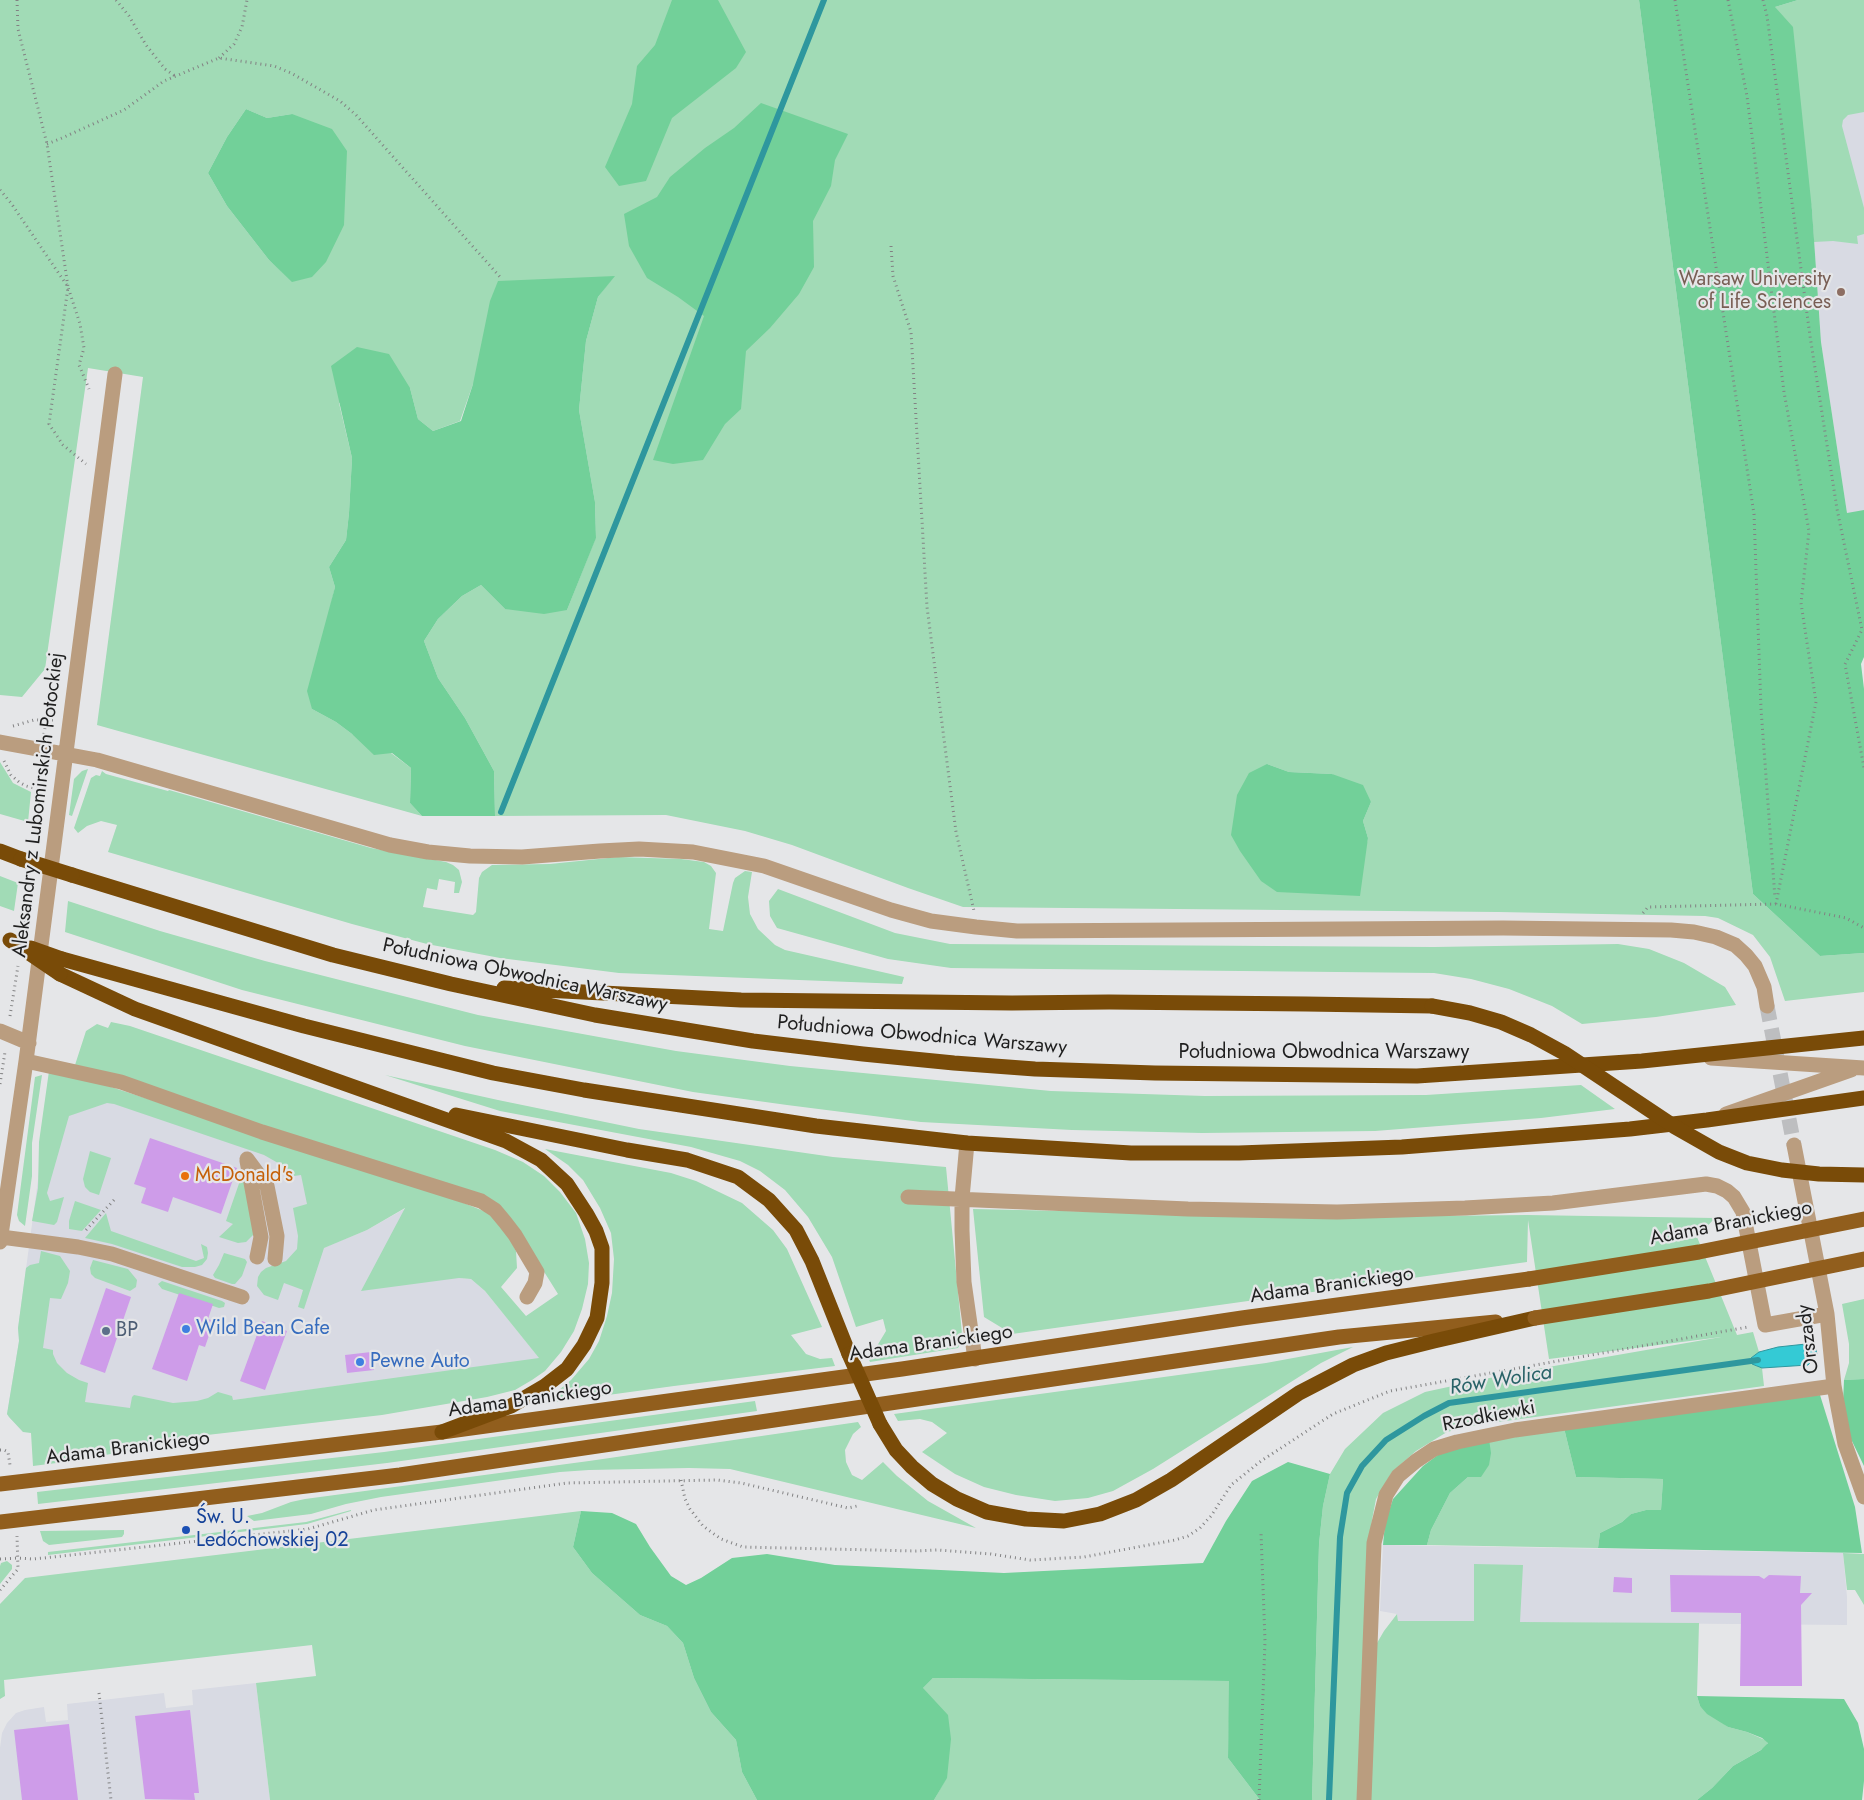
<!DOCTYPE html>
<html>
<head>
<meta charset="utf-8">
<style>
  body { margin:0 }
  canvas { display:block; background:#e5e6e8 }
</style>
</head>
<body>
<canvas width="1864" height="1800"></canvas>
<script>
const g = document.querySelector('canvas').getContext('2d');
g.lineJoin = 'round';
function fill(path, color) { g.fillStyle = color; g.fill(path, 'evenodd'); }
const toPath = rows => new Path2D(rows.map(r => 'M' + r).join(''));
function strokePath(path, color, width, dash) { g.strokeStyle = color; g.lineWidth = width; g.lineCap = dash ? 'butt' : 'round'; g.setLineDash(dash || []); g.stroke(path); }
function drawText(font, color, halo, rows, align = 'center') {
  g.font = font + ' Jost,sans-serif'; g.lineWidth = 4.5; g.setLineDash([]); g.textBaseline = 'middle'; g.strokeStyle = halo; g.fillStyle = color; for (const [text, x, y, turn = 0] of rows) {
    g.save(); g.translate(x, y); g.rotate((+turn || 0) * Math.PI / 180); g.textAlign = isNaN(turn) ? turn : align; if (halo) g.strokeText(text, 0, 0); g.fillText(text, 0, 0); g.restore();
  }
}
fill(toPath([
  [1864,0,1864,542,1847,513,1821,342,1812,210],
  [52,1076,347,1179,318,1250,367,1230,406,1208,459,1278,471,1279,485,1291,540,1359,233,1400,23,1432,9,1417,7,1414,19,1341,18,1328],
  [1383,1545,1843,1553,1847,1597,1847,1625,1398,1621,1397,1614,1380,1611],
  [256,1683,270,1800,0,1800,0,1748,2,1733,7,1723,16,1713,25,1710,44,1707,46,1722,68,1720,67,1704,164,1693,166,1708,193,1705,192,1690]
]), '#d8dae3');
fill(toPath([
  [0,0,1639,0,1753,894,1820,956,1864,953,1864,992,1785,1001,1770,957,1753,935,1718,918,1705,916,1498,912,963,907,908,888,792,845,745,831,666,815,495,816,494,771,465,718,438,678,424,641,438,619,462,596,481,585,505,609,567,610,596,537,595,502,579,410,586,341,598,297,614,276,473,384,460,421,433,431,418,419,410,388,339,403,352,458,349,513,346,540,329,567,335,587,326,625,312,709,336,722,352,734,391,753,411,768,410,803,422,816,97,725,143,377,88,368,45,669,22,697,0,695],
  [246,109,267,118,292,114,292,281,269,260,227,206,208,173,227,137],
  [1267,764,1289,772,1332,774,1371,802,1363,821,1368,838,1363,861],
  [1798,0,1864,0,1864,112,1848,115,1843,120,1842,126,1864,208,1864,234,1857,236,1858,244,1833,241,1814,242,1812,210,1775,7],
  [0,762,13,783,31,792,28,822,0,814],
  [88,769,72,816,69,815,74,779,82,771],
  [102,771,106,774,168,791,169,790,371,848,446,862,453,865,459,870,462,882,459,893,454,893,455,882,439,879,437,890,427,888,423,907,473,915,476,912,479,878,482,872,492,865,550,864,618,857,681,859,704,862,711,866,716,873,709,929,723,931,733,883,735,878,745,871,752,872,748,897,750,914,758,929,775,945,785,950,904,977,902,984,619,973,500,958,427,944,352,924,108,852,117,825,101,821,87,826,78,833,74,828,91,778,96,775,100,776],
  [0,876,18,883,14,911,0,906],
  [778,889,895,933,950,944,1434,947,1618,944,1649,949,1684,963,1725,987,1736,1005,1656,1017,1582,1024,1552,1006,1509,989,1471,979,1434,973,951,968,888,959,777,928,770,916,769,901],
  [68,901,160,931,265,961,478,1015,676,1051,790,1066,1051,1091,1205,1096,1426,1095,1581,1085,1615,1109,1541,1118,1375,1131,1202,1133,1072,1130,921,1122,787,1105,693,1092,465,1046,242,990,65,932],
  [111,1022,130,1026,495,1150,523,1162,544,1176,560,1192,576,1213,585,1239,589,1263,588,1284,582,1309,574,1331,561,1352,545,1371,532,1380,515,1390,487,1397,382,1415,207,1435,80,1460,33,1466,31,1433,23,1432,9,1417,7,1414,19,1341,18,1328,26,1268,30,1265,39,1263,41,1251,60,1256,70,1271,68,1283,61,1299,50,1298,43,1348,53,1350,53,1354,57,1363,67,1373,79,1380,88,1383,85,1402,130,1408,132,1397,134,1395,173,1403,197,1401,208,1398,218,1392,232,1396,233,1400,539,1358,485,1291,471,1279,459,1278,361,1291,405,1208,367,1230,324,1248,304,1309,298,1307,303,1290,284,1283,278,1300,264,1295,257,1286,258,1277,261,1272,266,1268,286,1261,297,1249,298,1236,293,1208,307,1204,301,1175,287,1177,278,1163,264,1155,114,1104,107,1103,69,1116,47,1193,50,1201,64,1197,57,1222,54,1225,32,1221,38,1188,39,1142,49,1071,108,1086,444,1195,491,1214,507,1233,516,1251,517,1268,501,1287,526,1316,558,1294,516,1227,498,1206,75,1065,86,1031,97,1024,108,1028],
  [42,1075,32,1143,32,1176,25,1226,19,1221,17,1215,35,1077],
  [385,1075,498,1100,639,1129,833,1157,946,1167,962,1334,961,1342,958,1348,870,1362,867,1355,877,1346,886,1331,883,1319,856,1327,832,1257,808,1217,785,1190,760,1171,740,1161,691,1147,500,1111],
  [545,1149,671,1173,696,1181,742,1203,773,1230,787,1249,822,1327,791,1335,806,1354,820,1359,832,1358,835,1366,674,1386,542,1404,571,1380,589,1359,599,1341,607,1316,612,1293,614,1259,611,1233,600,1208,583,1180,568,1165],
  [90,1151,111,1158,99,1195,90,1192,85,1187,83,1179],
  [243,1172,255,1233,246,1242,238,1243,219,1237,233,1224,226,1221],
  [75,1201,101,1210,82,1231,69,1229,69,1221],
  [973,1209,1337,1217,1527,1215,1715,1218,1697,1237,1737,1335,1753,1332,1759,1352,1751,1358,1752,1364,1762,1368,1764,1386,1476,1425,1447,1432,1416,1451,1392,1472,1376,1499,1372,1520,1368,1547,1359,1800,1312,1800,1319,1544,1323,1506,1330,1474,1345,1449,1383,1413,1425,1392,1508,1374,1721,1337,1549,1359,1528,1220,1527,1262,1012,1334,984,1317],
  [106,1213,111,1231,196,1261,204,1258,201,1244,207,1247,208,1253,207,1259,202,1265,195,1267,182,1267,112,1244,85,1238],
  [224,1253,245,1259,247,1262,242,1276,235,1284,232,1284,215,1278,213,1275,219,1265],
  [93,1260,128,1269,137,1280,136,1287,130,1291,95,1278,91,1274,90,1268],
  [162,1281,222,1301,225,1303,224,1307,219,1308,162,1289,158,1284],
  [1864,1299,1864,1379,1844,1380,1849,1363,1849,1344,1842,1304],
  [1353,1347,1321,1363,1153,1469,1113,1491,1088,1498,1055,1501,1016,1495,984,1487,955,1474,922,1452,947,1433,932,1422,920,1419,898,1421,894,1414,1266,1363],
  [755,1401,757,1411,387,1463,38,1504,37,1492,384,1452],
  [858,1422,861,1427,853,1434,845,1450,846,1462,852,1475,862,1480,883,1462,897,1476,928,1501,976,1528,730,1469,689,1468,589,1470,560,1472,381,1497,346,1504,311,1514,254,1521,247,1516,262,1513,291,1502,305,1499,589,1461],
  [1564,1428,1576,1477,1663,1479,1661,1510,1646,1510,1631,1514,1622,1522,1600,1533,1598,1548,1427,1545,1431,1530,1450,1493,1468,1477,1489,1439],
  [351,1510,351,1511,307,1524,48,1555,48,1552,306,1522],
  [581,1511,573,1547,592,1573,640,1615,667,1626,683,1643,694,1678,711,1712,736,1740,742,1772,757,1800,270,1800,256,1683,316,1676,312,1645,4,1680,5,1696,0,1699,0,1604,25,1578],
  [124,1530,124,1534,122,1537,49,1545,43,1541,40,1531],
  [1843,1553,1864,1554,1864,1605,1855,1590,1847,1590],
  [7,1561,12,1565,12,1569,0,1584,0,1566,1,1563],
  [1474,1564,1523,1565,1520,1622,1699,1623,1697,1696,1700,1706,1728,1727,1747,1732,1765,1740,1768,1742,1766,1747,1733,1766,1712,1788,1697,1800,1369,1800,1377,1643,1384,1631,1397,1614,1398,1621,1474,1621],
  [933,1678,1230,1681,1228,1758,1260,1800,934,1800,947,1777,923,1688]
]), '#a1dbb6');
fill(toPath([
  [672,0,718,0,746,52,736,68,672,118,646,181,619,186,605,167,632,104,637,66,655,45],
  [1639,0,1798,0,1775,7,1793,27,1812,210,1821,342,1847,513,1864,510,1864,657,1861,664,1864,689,1864,953,1820,956,1753,894],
  [761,103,848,134,835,160,831,186,813,221,814,267,799,294,770,328,746,351,741,409,725,424,703,460,673,464,653,460,704,316,678,297,647,278,629,246,624,214,657,197,670,177,705,148,734,128],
  [246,109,267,118,292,114,332,129,347,151,344,225,326,262,312,277,292,282,269,260,227,206,208,173,227,137],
  [615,276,598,297,586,341,579,410,595,502,596,538,567,610,544,614,505,609,481,585,462,596,438,619,424,641,438,678,465,718,494,771,495,816,422,816,410,803,411,768,392,753,374,755,352,734,336,722,312,709,307,691,335,587,329,567,346,540,349,513,352,458,331,366,357,347,389,354,410,388,418,419,433,431,461,421,473,384,490,301,498,281],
  [1267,764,1289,772,1332,774,1363,785,1371,802,1363,821,1368,838,1360,896,1277,892,1261,881,1240,851,1231,835,1237,795,1249,773],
  [1864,1379,1864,1466,1850,1437,1843,1403,1844,1380],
  [1820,1395,1855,1507,1862,1553,1598,1548,1600,1533,1622,1522,1631,1514,1646,1510,1661,1510,1663,1479,1576,1477,1564,1428],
  [1489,1439,1491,1453,1489,1465,1481,1477,1468,1477,1450,1493,1431,1530,1427,1545,1383,1545,1385,1523,1393,1499,1423,1466,1446,1449],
  [1288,1462,1330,1474,1323,1506,1319,1544,1312,1800,1260,1800,1228,1758,1229,1681,933,1678,923,1688,948,1715,951,1739,947,1778,934,1800,757,1800,742,1772,736,1740,711,1712,694,1678,683,1643,667,1626,640,1615,592,1573,573,1547,581,1511,612,1513,636,1524,650,1547,671,1576,686,1585,701,1578,732,1558,767,1554,835,1565,1004,1573,1203,1563,1226,1521,1252,1481],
  [1697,1696,1844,1699,1858,1723,1864,1749,1864,1781,1862,1800,1697,1800,1712,1788,1733,1766,1761,1750,1768,1743,1762,1738,1747,1732,1728,1727,1707,1714,1700,1706]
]), '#72d099');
const water = toPath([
  [1806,1344,1815,1347,1817,1354,1808,1365,1762,1368,1752,1364,1751,1358,1759,1352,1778,1347,1806,1344]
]);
fill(water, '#34cad5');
strokePath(water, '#2e979e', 1);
strokePath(toPath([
  [501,812,824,0],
  [1329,1800,1340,1537,1347,1493,1362,1466,1386,1440,1424,1416,1449,1403,1758,1360]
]), '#2e979e', 6);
fill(toPath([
  [150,1138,237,1168,221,1214,173,1197,168,1212,141,1203,146,1188,134,1184],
  [106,1288,131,1297,105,1373,80,1364],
  [179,1293,213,1304,208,1319,214,1321,205,1347,199,1345,187,1381,152,1369],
  [262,1321,287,1331,265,1390,240,1381],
  [371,1352,374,1370,347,1373,345,1355],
  [1670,1575,1759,1576,1764,1579,1769,1575,1801,1576,1800,1593,1812,1593,1801,1605,1802,1686,1740,1686,1741,1613,1671,1612],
  [1614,1577,1632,1578,1632,1593,1613,1592],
  [190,1710,199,1793,194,1793,195,1800,145,1799,135,1716],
  [69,1724,78,1800,22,1800,14,1730]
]), '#ce9ce9');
strokePath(toPath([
  [1767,1006,1794,1145]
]), '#bdbec0', 15, [15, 8]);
strokePath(toPath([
  [17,0,18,29,47,144,68,287,49,424,63,445,86,464],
  [116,0,129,16,146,45,165,69,175,76],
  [1675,0,1754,514,1761,709,1775,898],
  [1728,0,1747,96,1784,392,1809,531,1801,603,1816,702,1776,904],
  [1763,0,1767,16,1810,336,1837,509,1862,630,1845,664,1864,768],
  [219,58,234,44,242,27,247,0],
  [47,144,62,138,124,110,164,81,219,58,274,66,291,73,340,101,356,115,500,277],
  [0,190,11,203,68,287,80,324,84,348,79,365,89,389],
  [891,246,893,276,911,332,927,607,956,832,974,911],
  [13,726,34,720,53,720],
  [44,734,49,704,55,687],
  [4,761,11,775,19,782,26,786,42,790],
  [40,768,42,789],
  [1643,913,1648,907,1776,904,1846,918,1864,928],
  [23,927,27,901],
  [10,1016,18,966],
  [0,1084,5,1052],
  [86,1230,115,1199],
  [0,1450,4,1450,8,1452,10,1465],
  [681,1480,685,1499,690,1509,703,1526,721,1539,743,1547,916,1551,938,1550,991,1554,1030,1560,1084,1557,1175,1540,1188,1536,1200,1528,1211,1516,1231,1485,1261,1461,1333,1414,1390,1391,1748,1327],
  [0,1559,18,1558,32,1559,44,1558,308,1529,374,1510,567,1483,717,1480,741,1483,848,1508,857,1506],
  [0,1590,18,1569,17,1536],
  [99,1693,111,1800],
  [1259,1800,1265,1641,1261,1533]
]), '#828283', 3, [1, 4]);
strokePath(toPath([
  [0,742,97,760,390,845,428,852,470,856,522,857,600,851,639,849,693,852,764,866,891,910,931,921,976,927,1017,931,1503,928,1671,930,1694,932,1716,937,1735,945,1746,955,1755,966,1764,987,1767,1006],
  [0,1031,29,1043],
  [1711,1058,1864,1068],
  [26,1061,121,1082,262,1132,481,1201,495,1210,505,1222,515,1235,537,1272,535,1283,527,1297],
  [1726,1114,1851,1070],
  [967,1143,962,1198,962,1230,964,1282,975,1359],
  [1794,1145,1827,1314,1834,1386,1845,1444,1864,1497],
  [247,1159,267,1186,277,1236,275,1259],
  [247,1161,261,1237,257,1257],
  [908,1197,1188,1209,1337,1212,1465,1208,1553,1203,1706,1184,1717,1186,1727,1191,1734,1197,1743,1212,1765,1325,1827,1314],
  [1,1237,78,1247,112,1254,242,1297],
  [0,1242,26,1061,115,374],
  [1364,1800,1374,1543,1386,1495,1398,1476,1416,1461,1434,1449,1457,1442,1515,1430,1834,1386]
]), '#ba9d7f', 15);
strokePath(toPath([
  [0,1484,442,1432,902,1369,1242,1318,1529,1279],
  [0,1522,400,1475,1339,1337,1496,1322]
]), '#915e1d', 15);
strokePath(toPath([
  [0,851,21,859],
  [72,875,333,955,451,984,595,1015,753,1041,863,1054,954,1063,1035,1069,1155,1073,1417,1076,1642,1061,1864,1038],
  [62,959,304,1026,493,1073,584,1090,816,1126,967,1143,1131,1153,1239,1153,1402,1147,1630,1129,1707,1120,1864,1098],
  [60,974,135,1009,506,1141,541,1160,567,1184,586,1213,596,1231,602,1248,602,1283,597,1318,584,1345,567,1369,545,1386,511,1406,442,1432],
  [504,988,741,1000,1012,1003,1109,1002,1306,1004,1432,1006],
  [456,1115,627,1150,687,1160,738,1177,769,1200,796,1230,812,1261,849,1354],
  [880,1424,896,1450,912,1467,932,1484,957,1499,987,1512,1026,1519,1064,1521,1100,1514,1136,1500,1171,1480,1299,1393,1353,1365,1386,1353,1434,1341,1535,1318]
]), '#794b08', 15);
strokePath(toPath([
  [1529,1279,1699,1252,1864,1219],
  [1535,1318,1709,1291,1864,1259]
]), '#915e1d', 15);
strokePath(toPath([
  [21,859,72,875],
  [10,940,60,974],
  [31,948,62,959],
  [1432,1006,1470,1013,1501,1022,1531,1035,1564,1053,1675,1127,1719,1152,1747,1163,1782,1170,1819,1174,1864,1175],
  [849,1354,880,1424]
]), '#794b08', 15);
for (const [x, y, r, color] of [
  [1841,292,5,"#8d6e63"],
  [185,1176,5,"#e8710a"],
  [186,1329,5,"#3f7fe0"],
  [106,1331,5,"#5c6f8a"],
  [360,1362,5,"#3f7fe0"],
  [186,1530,5,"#1a4fb4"]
]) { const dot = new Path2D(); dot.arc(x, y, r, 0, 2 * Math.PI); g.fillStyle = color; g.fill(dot); strokePath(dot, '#e5e6e8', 2); }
drawText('20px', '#785e54', '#e5e6e8', [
  ["Warsaw University",1831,280],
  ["of Life Sciences",1831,303]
], 'right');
drawText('20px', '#1f1f1f', '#e5e6e8', [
  ["Aleksandry z Lubomirskich Potockiej",39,805,-83],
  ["Południowa Obwodnica Warszawy",525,976,12],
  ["Południowa Obwodnica Warszawy",922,1036,5],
  ["Południowa Obwodnica Warszawy",1324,1053],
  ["Adama Branickiego",1731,1224,-11],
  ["Adama Branickiego",1332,1286,-8],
  ["Orszady",1809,1339,-97],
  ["Adama Branickiego",931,1344,-8],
  ["Adama Branickiego",530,1400,-8],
  ["Rzodkiewki",1489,1417,-11],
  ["Adama Branickiego",128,1449,-7]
]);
drawText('20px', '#c56008', '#e5e6e8', [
  ["McDonald's",195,1176]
], 'left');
drawText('20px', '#366cbe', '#e5e6e8', [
  ["Wild Bean Cafe",196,1329],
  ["Pewne Auto",370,1362]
], 'left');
drawText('20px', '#4e5e75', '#e5e6e8', [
  ["BP",116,1331]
], 'left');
drawText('20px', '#164399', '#e5e6e8', [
  ["Św. U.",196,1518],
  ["Ledóchowskiej 02",196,1541]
], 'left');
drawText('italic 21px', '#286267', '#e5e6e8', [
  ["Rów Wolica",1501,1381,-9]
]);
</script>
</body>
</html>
